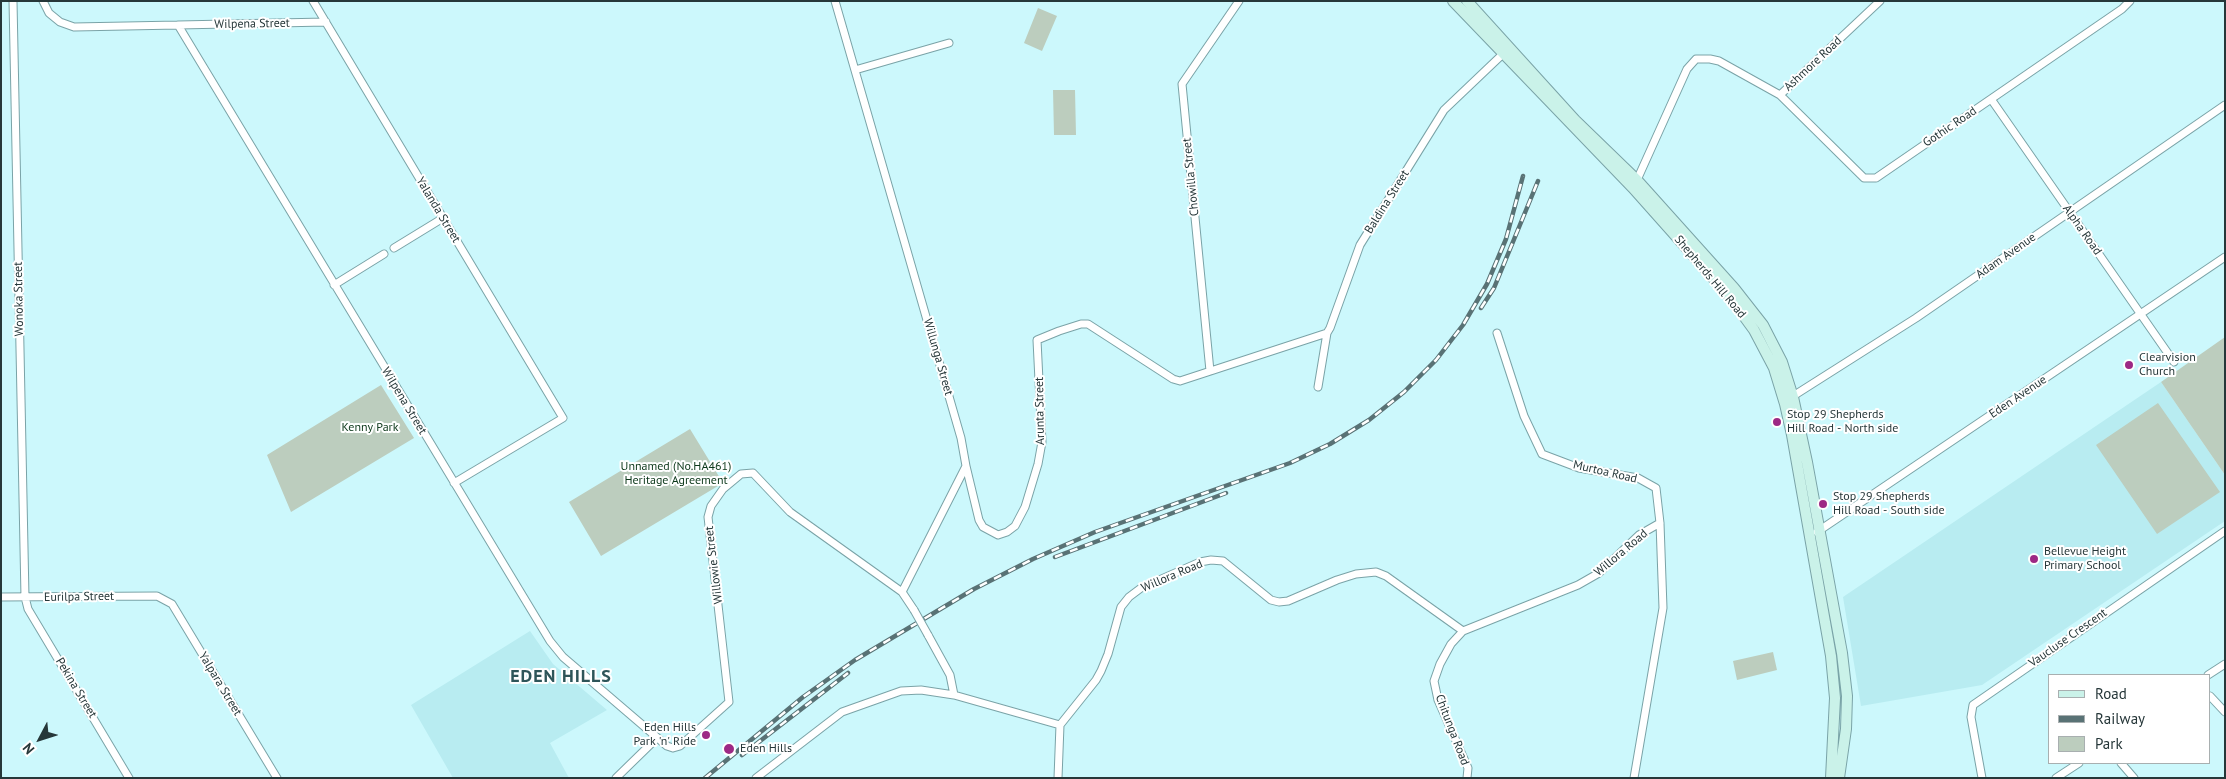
<!DOCTYPE html>
<html>
<head>
<meta charset="utf-8">
<style>
  body { margin:0 }
  #map { position:relative; width:2226px; height:779px; overflow:hidden; background:#ccf8fc; font-family:"PT Sans",sans-serif }
  canvas { display:block }
  .frame { position:absolute; inset:0; border:2px solid #263739; pointer-events:none }
  .legend { position:absolute; left:2048px; top:674px; width:162px; height:90px; box-sizing:border-box; background:#fff; border:1px solid #a8afb0; margin:0; padding:6px 9px; list-style:none; font-size:15px; color:#263739 }
  .legend li { display:flex; align-items:center; gap:10px; height:25px }
  .legend b { width:25px; border:1px solid #a8afb0 }
  .north { position:absolute; left:15px; top:714px; width:50px; height:50px; -webkit-text-stroke:4px #fff; paint-order:stroke; rotate:230deg; font-size:14px; font-weight:700; line-height:20px; text-align:center; color:#263739 }
  .north::after { content:''; display:block; margin:auto; width:18px; height:22px; background:#263739; clip-path:polygon(50% 0,100% 100%,50% 72%,0 100%) }
</style>
</head>
<body>
<div id="map">
<canvas width="2226" height="779"></canvas>
<div class="frame"></div>
<ul class="legend">
<li><b style="height:6px;background:#caf2e9"></b>Road</li>
<li><b style="height:6px;background:#597275"></b>Railway</li>
<li><b style="height:14px;background:#bccdbe"></b>Park</li>
</ul>
<div class="north">N</div>
</div>
<script>
const g = document.querySelector('canvas').getContext('2d');
g.lineJoin = 'round';
function fill(path, color) { g.fillStyle = color; g.fill(path, 'evenodd'); }
const toPath = rows => new Path2D(rows.map(r => 'M' + r).join(''));
function strokePath(path, color, width, dash) { g.strokeStyle = color; g.lineWidth = width; g.lineCap = dash ? 'butt' : 'round'; g.setLineDash(dash || []); g.stroke(path); }
function drawText(font, color, halo, rows, align = 'center') {
  g.font = font + ' "PT Sans",sans-serif'; g.lineWidth = 4; g.setLineDash([]); g.textBaseline = 'middle'; g.strokeStyle = halo; g.fillStyle = color; for (const [text, x, y, turn = 0] of rows) {
    g.save(); g.translate(x, y); g.rotate((+turn || 0) * Math.PI / 180); g.textAlign = isNaN(turn) ? turn : align; if (halo) g.strokeText(text, 0, 0); g.fillText(text, 0, 0); g.restore();
  }
}
fill(toPath([
  [2161,382,2225,475,2225,521,1982,685,1861,706,1843,597],
  [530,631,553,664,607,710,550,743,569,778,453,778,411,705]
]), '#b8ecf1');
fill(toPath([
  [1038,8,1057,16,1042,51,1024,43],
  [1053,90,1075,90,1076,135,1054,135],
  [2225,337,2225,475,2161,382],
  [381,385,414,438,291,512,267,455],
  [2158,403,2220,492,2157,534,2096,445],
  [690,429,723,483,601,556,569,502],
  [1773,652,1777,670,1737,680,1733,661]
]), '#bccdbe');
const street = toPath([
  [13,1,25,597,28,609,129,778],
  [43,1,49,13,60,22,74,27,178,25,550,641,563,657,667,746,673,748,680,746,729,702,708,517,711,506,723,489,741,474,753,473,790,512,902,592],
  [313,1,563,418,454,483],
  [835,1,961,438,966,466,902,592,914,610],
  [178,25,326,22],
  [855,70,949,43],
  [1780,95,1864,178,1876,178,2122,9,2130,1],
  [1991,99,2174,362],
  [1637,180,1687,69,1696,59,1710,59,1719,61,1780,95,1880,1],
  [394,248,443,218],
  [334,285,384,254],
  [1497,333,1524,416,1542,454,1579,468,1638,478,1656,488,1660,523,1663,608,1634,778],
  [1210,371,1182,84,1239,1],
  [1318,387,1327,333,1330,328,1360,245,1444,110,1506,51],
  [1790,398,1916,318,2225,105],
  [966,466,979,520,983,527,998,535,1007,532,1015,526,1025,507,1038,464,1042,442,1037,340,1059,331,1081,324,1088,324,1173,379,1180,381,1327,333],
  [1817,532,2225,257],
  [1,597,157,596,172,604,277,778],
  [1463,631,1451,644,1440,664,1434,681,1438,700,1468,768,1467,778],
  [928,635,950,675,954,695],
  [2208,675,2225,664],
  [2210,696,2225,712],
  [2121,763,2134,778],
  [616,778,657,738],
  [756,778,842,712,901,691,921,690,954,695,1060,725,1096,680,1101,671,1108,654,1121,607,1129,597,1141,588,1200,562,1211,560,1223,561,1271,600,1279,602,1288,601,1337,580,1356,574,1376,572,1386,576,1463,631,1578,585,1599,573,1639,535,1660,523],
  [1058,778,1060,725],
  [1982,778,1971,717,1973,705,2225,531],
  [2056,778,2079,763]
]);
const secondary = toPath([
  [1453,1,1633,188,1730,297,1754,330,1774,368,1785,404,1792,435,1831,656,1835,698,1831,778],
  [1467,1,1575,120,1637,180,1734,288,1763,325,1782,362,1793,397,1807,462,1842,653,1847,696,1846,729,1839,778]
]);
strokePath(street, '#7aa3a7', 9);
strokePath(secondary, '#7aa3a7', 12);
strokePath(street, '#fff', 7);
strokePath(secondary, '#caf2e9', 10);
const rail = toPath([
  [1481,308,1494,288,1538,181],
  [1055,557,1226,493],
  [742,755,848,673],
  [705,778,803,697,855,660,974,589,1033,559,1095,532,1290,463,1330,444,1369,420,1404,392,1436,360,1463,325,1487,284,1506,239,1523,176]
]);
strokePath(rail, '#597275', 4.5);
strokePath(rail, '#fff', 2.5, [8]);
const streetBridge = toPath([
  [914,610,928,635]
]);
strokePath(streetBridge, '#7aa3a7', 9, []);
strokePath(streetBridge, '#fff', 7);
for (const [x, y, r, color] of [
  [2129,365,5,"#9d2985"],
  [1777,422,5,"#9d2985"],
  [1823,504,5,"#9d2985"],
  [2034,559,5,"#9d2985"],
  [706,735,5,"#9d2985"],
  [729,749,6,"#9d2985"]
]) { const dot = new Path2D(); dot.arc(x, y, r, 0, 2 * Math.PI); g.fillStyle = color; g.fill(dot); strokePath(dot, '#fff', 2); }
drawText('12px', '#263739', '#fff', [
  ["Wilpena Street",252,24,-1],
  ["Ashmore Road",1813,64,-43],
  ["Gothic Road",1950,127,-34],
  ["Chowilla Street",1191,177,-96],
  ["Baldina Street",1387,202,-58],
  ["Yalanda Street",438,210,59],
  ["Alpha Road",2082,230,55],
  ["Adam Avenue",2006,256,-35],
  ["Shepherds Hill Road",1710,277,50],
  ["Wonoka Street",19,299,-91],
  ["Willunga Street",938,357,74],
  ["Eden Avenue",2018,397,-34],
  ["Wilpena Street",404,401,59],
  ["Arunta Street",1040,411,-91],
  ["Murtoa Road",1605,472,13],
  ["Willora Road",1621,553,-40],
  ["Willowie Street",714,565,-97],
  ["Willora Road",1172,576,-23],
  ["Eurilpa Street",79,597,-1],
  ["Vaucluse Crescent",2068,638,-35],
  ["Yalpara Street",220,684,59],
  ["Pekina Street",76,688,59],
  ["Chitunga Road",1452,730,69]
]);
drawText('12px', '#263739', '#fff', [
  ["Clearvision",2139,358],
  ["Church",2139,372],
  ["Stop 29 Shepherds",1787,415],
  ["Hill Road - North side",1787,429],
  ["Stop 29 Shepherds",1833,497],
  ["Hill Road - South side",1833,511],
  ["Bellevue Height",2044,552],
  ["Primary School",2044,566],
  ["Eden Hills",696,728,"right"],
  ["Park 'n' Ride",696,742,"right"],
  ["Eden Hills",740,749]
], 'left');
drawText('12px', '#0b3719', '#fff', [
  ["Kenny Park",370,428],
  ["Unnamed (No.HA461)",676,467],
  ["Heritage Agreement",676,481]
]);
g.letterSpacing = '1px';
drawText('bold 18px', '#2e5559', '#fff', [
  ["EDEN HILLS",561,677]
]);
g.letterSpacing = '0px';
</script>
</body>
</html>
